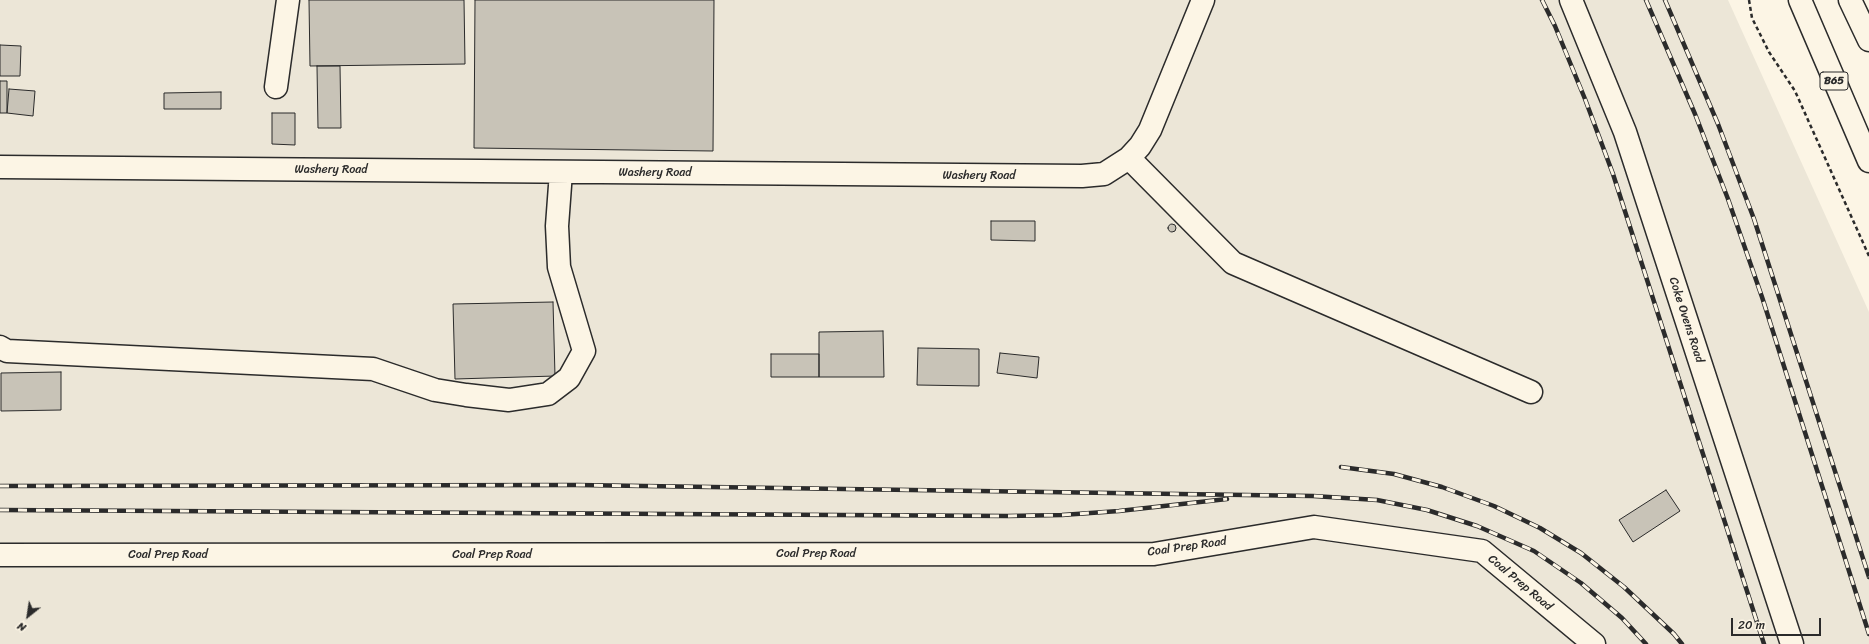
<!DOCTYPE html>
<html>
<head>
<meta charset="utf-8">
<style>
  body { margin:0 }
  #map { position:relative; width:1869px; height:644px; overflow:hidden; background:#fcf5e5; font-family:Sriracha,sans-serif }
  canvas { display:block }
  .north { position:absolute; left:8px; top:596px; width:40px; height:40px; -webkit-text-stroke:3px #fcf5e5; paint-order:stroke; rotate:210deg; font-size:11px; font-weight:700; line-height:16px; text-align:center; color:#2b2b2b }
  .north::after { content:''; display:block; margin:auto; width:14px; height:18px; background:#2b2b2b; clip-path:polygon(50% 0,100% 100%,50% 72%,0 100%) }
  .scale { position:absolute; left:1731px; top:618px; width:90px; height:18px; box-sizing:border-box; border:2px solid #2b2b2b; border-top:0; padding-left:5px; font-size:12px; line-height:14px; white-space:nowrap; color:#2b2b2b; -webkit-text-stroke:3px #fcf5e5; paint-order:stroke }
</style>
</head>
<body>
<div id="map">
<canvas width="1869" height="644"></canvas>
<div class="north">N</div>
<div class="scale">20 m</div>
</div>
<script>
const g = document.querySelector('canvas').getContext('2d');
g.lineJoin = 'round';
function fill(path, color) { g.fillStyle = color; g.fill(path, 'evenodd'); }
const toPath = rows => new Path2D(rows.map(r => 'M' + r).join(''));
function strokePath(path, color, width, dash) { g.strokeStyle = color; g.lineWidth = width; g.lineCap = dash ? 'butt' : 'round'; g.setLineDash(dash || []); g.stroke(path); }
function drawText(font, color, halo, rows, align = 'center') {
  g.font = font + ' Sriracha,sans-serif'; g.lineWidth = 3; g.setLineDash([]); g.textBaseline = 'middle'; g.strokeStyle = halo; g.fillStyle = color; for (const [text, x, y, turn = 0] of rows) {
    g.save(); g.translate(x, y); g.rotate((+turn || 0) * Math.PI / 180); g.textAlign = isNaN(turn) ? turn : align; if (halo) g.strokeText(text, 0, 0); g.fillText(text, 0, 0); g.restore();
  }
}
fill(toPath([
  [0,0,1728,0,1869,312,1869,644,0,644]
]), '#ece6d7');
const building = toPath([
  [309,0,464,0,465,64,310,66,309,0],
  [475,0,714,0,713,151,474,148,475,0],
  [0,45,21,46,20,76,0,76,0,45],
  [317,66,340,66,341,128,318,128,317,66],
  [0,81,7,81,7,113,0,113,0,81],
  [9,89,35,91,33,116,7,113,9,89],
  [221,92,221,109,164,109,164,93,221,92],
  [272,113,295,113,295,145,272,144,272,113],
  [991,221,1035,221,1035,241,991,240,991,221],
  '1168 228a4 4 0 1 1 8 0a4 4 0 1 1-8 0Z',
  [553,302,555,376,455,379,453,304,553,302],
  [883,331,884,377,819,377,819,332,883,331],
  [918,348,979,349,979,386,917,385,918,348],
  [1000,353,1039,357,1037,378,997,373,1000,353],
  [771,354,819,354,819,377,771,377,771,354],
  [61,372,61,410,1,411,1,373,61,372],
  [1666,490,1680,511,1633,542,1619,520,1666,490]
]);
fill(building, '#c8c3b7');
strokePath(building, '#2b2b2b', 1);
const minor = toPath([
  [1571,0,1625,132,1792,644],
  [276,87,288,0],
  [1129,158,1233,263,1531,392],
  [0,167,1082,176,1104,174,1129,158,1140,146,1150,130,1203,0],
  [0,347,7,351,373,369,435,390,466,395,509,400,548,394,569,378,584,351,559,267,557,226,561,172],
  [0,555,1154,554,1314,527,1482,551,1594,644]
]);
const major = toPath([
  [1800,0,1869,161],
  [1850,0,1869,40]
]);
strokePath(minor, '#2b2b2b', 25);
strokePath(major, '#2b2b2b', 25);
strokePath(toPath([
  [1749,0,1752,18,1769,52,1795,91,1869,256]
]), '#2b2b2b', 2.5, [4, 3]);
strokePath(minor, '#fcf5e5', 22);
strokePath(major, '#fcf5e5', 22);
const rail = toPath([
  [1542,0,1555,26,1585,99,1613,174,1764,644],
  [1646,0,1695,114,1728,199,1762,297,1869,634],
  [1665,0,1718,124,1754,219,1869,577],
  [1341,467,1394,474,1442,487,1494,506,1540,528,1581,553,1624,587,1674,634,1682,644],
  [0,486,577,485,1313,496,1377,500,1427,510,1477,526,1534,551,1581,583,1622,618,1646,644],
  [0,510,1008,516,1062,515,1119,511,1227,499]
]);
strokePath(rail, '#2b2b2b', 4.5);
strokePath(rail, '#fcf5e5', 3, [9]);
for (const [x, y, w] of [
  [1834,81,28]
]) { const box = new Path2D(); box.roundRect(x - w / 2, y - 9, w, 18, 3); g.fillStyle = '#fcf5e5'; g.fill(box); strokePath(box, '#2b2b2b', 1); }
drawText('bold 11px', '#2b2b2b', null, [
  ["B65",1834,81]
]);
drawText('12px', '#2b2b2b', '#fcf5e5', [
  ["Washery Road",331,170],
  ["Washery Road",655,173],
  ["Washery Road",979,176],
  ["Coke Ovens Road",1686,320,72],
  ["Coal Prep Road",1187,547,-8],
  ["Coal Prep Road",816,554],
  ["Coal Prep Road",168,555],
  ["Coal Prep Road",492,555],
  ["Coal Prep Road",1520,583,40]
]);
</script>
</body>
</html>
